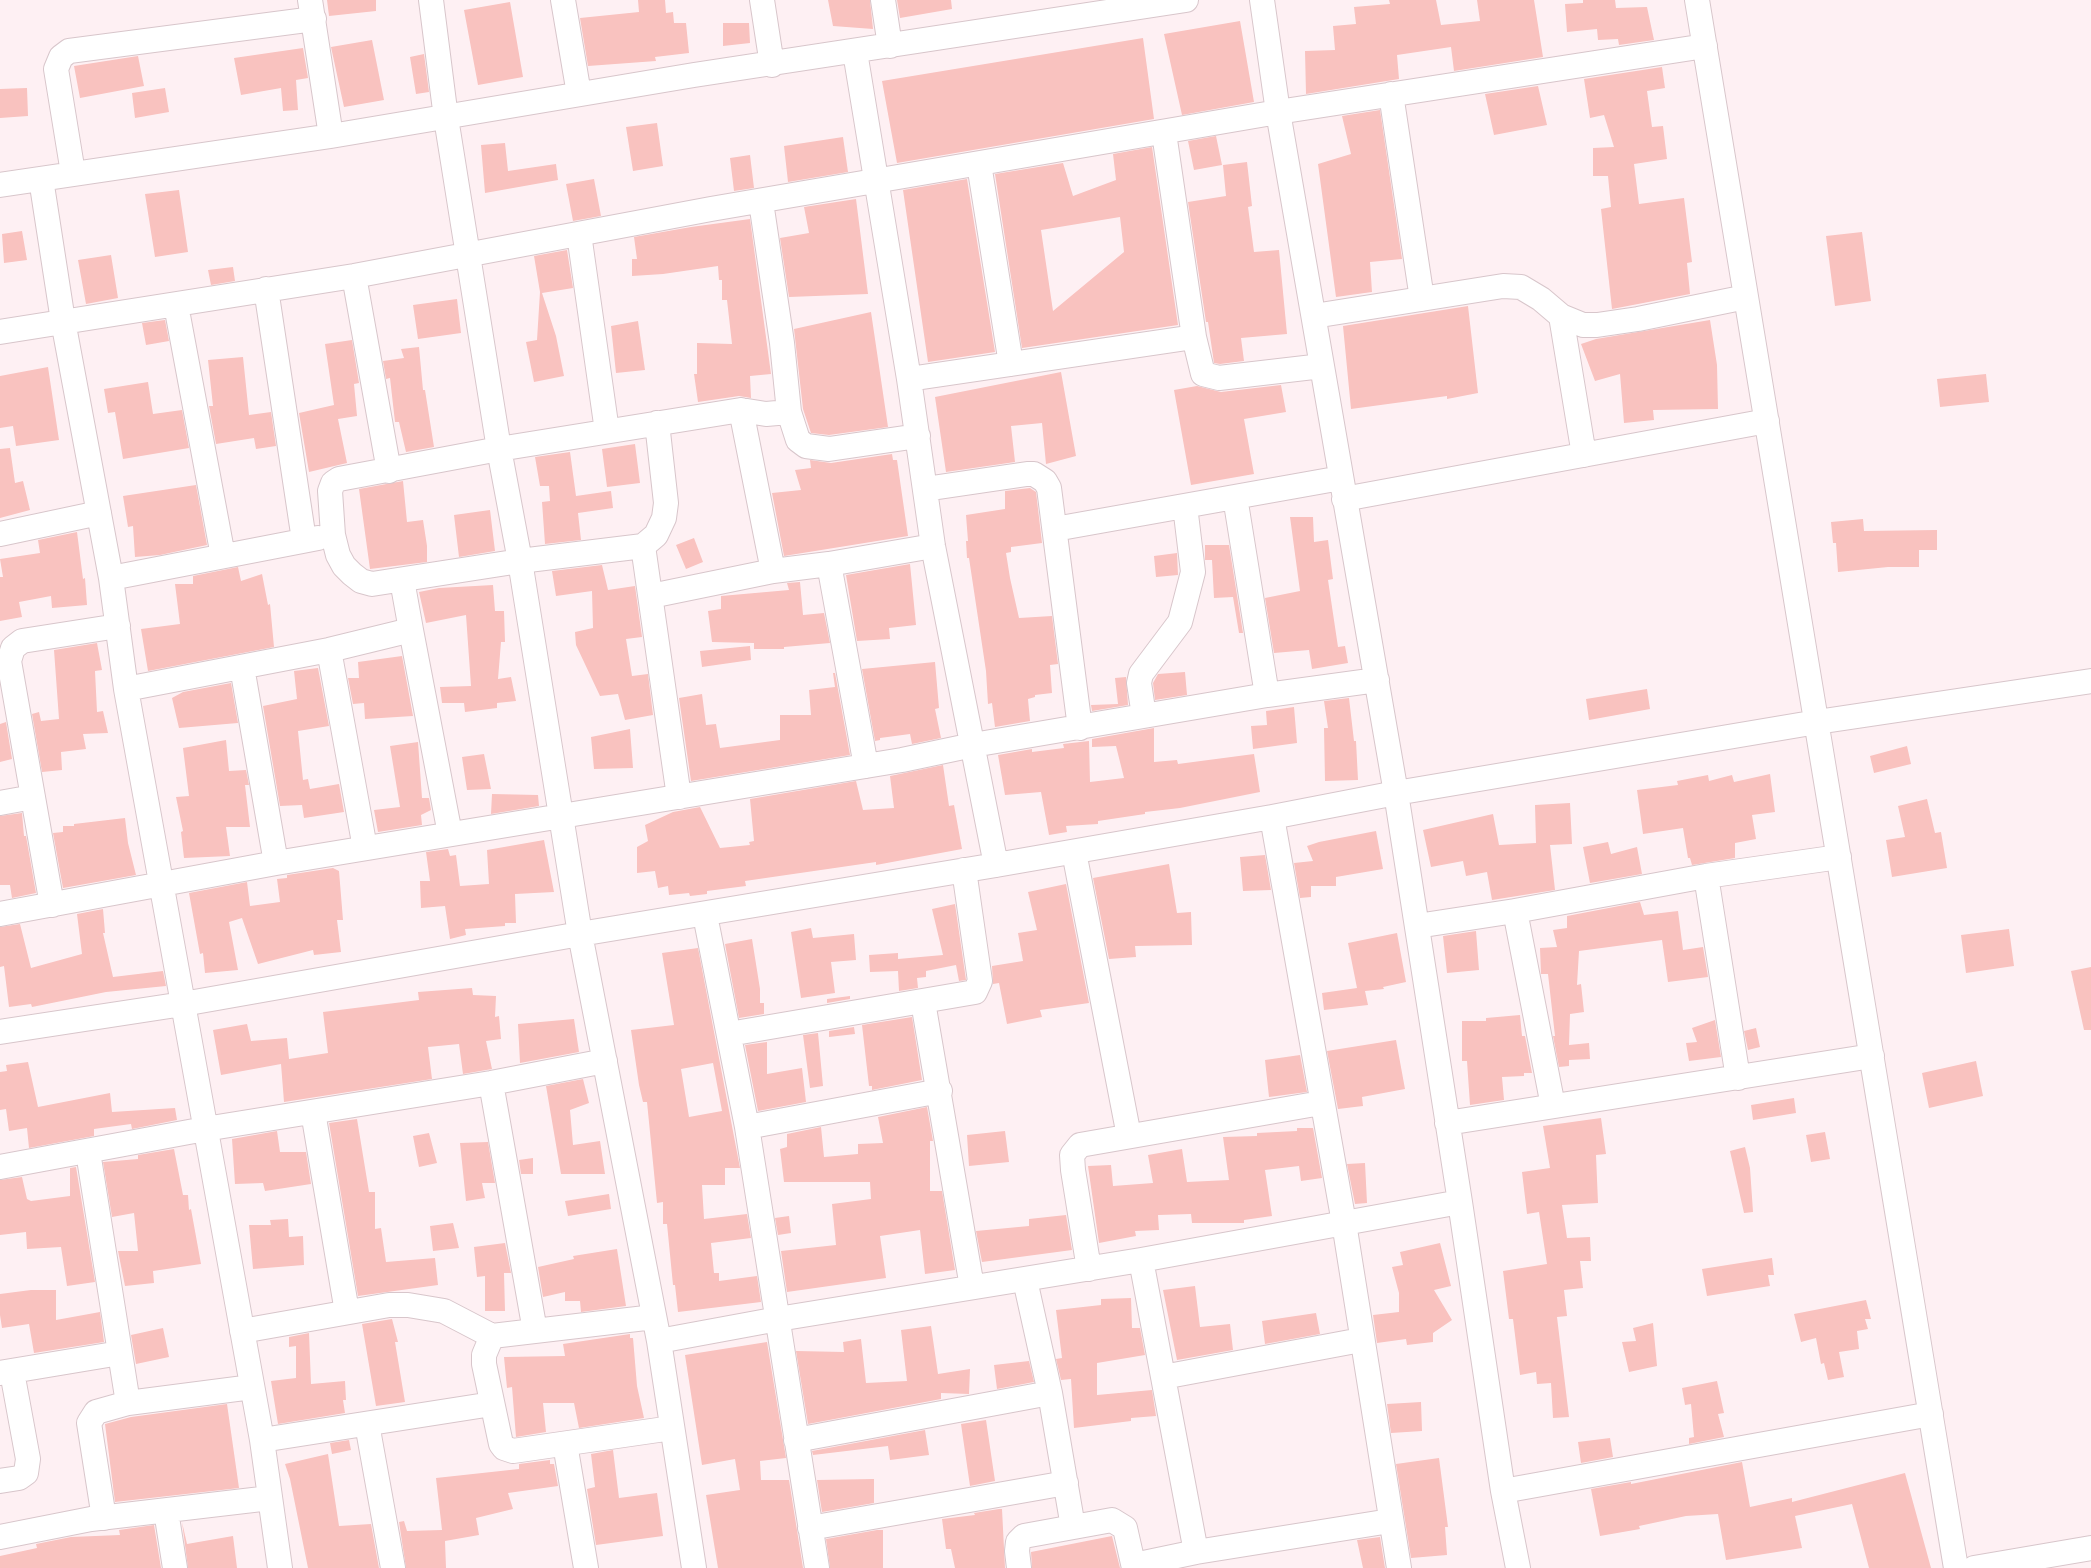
<!DOCTYPE html>
<html>
<head>
<meta charset="utf-8">
<style>
  body { margin:0 }
  canvas { display:block; background:#fef0f3 }
</style>
</head>
<body>
<canvas width="2091" height="1568"></canvas>
<script>
const g = document.querySelector('canvas').getContext('2d');
g.lineJoin = 'round';
function fill(path, color) { g.fillStyle = color; g.fill(path, 'evenodd'); }
const toPath = rows => new Path2D(rows.map(r => 'M' + r).join(''));
function strokePath(path, color, width, dash) { g.strokeStyle = color; g.lineWidth = width; g.lineCap = dash ? 'butt' : 'round'; g.setLineDash(dash || []); g.stroke(path); }
fill(toPath([
  [327,0,376,0,376,11,329,16],
  [638,0,665,0,666,13,673,12,674,23,686,23,689,53,655,57,656,61,588,66,580,18,639,12],
  [828,0,870,0,873,29,833,26],
  [897,0,951,0,952,9,900,18],
  [1389,0,1436,0,1441,25,1480,21,1477,0,1534,0,1543,57,1454,71,1451,47,1397,55,1399,79,1306,94,1305,51,1335,50,1333,26,1356,24,1354,7,1390,4],
  [1583,0,1615,0,1616,8,1647,7,1654,40,1619,45,1618,39,1598,40,1597,29,1567,32,1565,4,1583,3],
  [510,2,523,77,478,85,464,10],
  [1240,21,1254,102,1182,115,1164,34],
  [723,23,749,23,750,43,723,46],
  [1143,38,1154,119,897,163,882,81],
  [372,40,384,100,344,107,331,47],
  [303,48,308,78,296,80,298,110,283,111,281,88,241,95,234,58],
  [424,54,429,92,416,94,410,57],
  [138,56,144,86,80,98,74,66],
  [1662,67,1665,88,1647,91,1652,127,1663,126,1667,159,1634,164,1639,204,1684,198,1692,262,1687,263,1690,294,1612,309,1601,209,1611,207,1608,176,1593,176,1593,148,1614,147,1604,115,1590,118,1584,79],
  [1538,86,1547,125,1494,135,1485,94],
  [27,88,28,116,0,118,0,89],
  [165,88,169,112,135,118,132,93],
  [1380,110,1402,259,1370,262,1372,292,1336,297,1318,164,1351,154,1342,116],
  [657,123,663,166,633,171,626,127],
  [1216,136,1222,165,1194,170,1188,141],
  [843,137,848,172,788,182,784,146],
  [505,143,508,171,556,164,558,180,485,193,481,145],
  [1152,147,1178,325,1022,348,995,174,1063,163,1073,196,1116,180,1113,154],
  [1120,217,1124,252,1053,311,1041,230],
  [750,155,754,188,734,191,730,158],
  [1247,162,1252,206,1248,207,1254,252,1279,250,1287,334,1241,338,1244,361,1220,364,1214,363,1208,322,1206,322,1188,202,1226,196,1223,165],
  [594,179,601,216,573,221,566,184],
  [967,179,995,352,928,362,903,190],
  [179,190,188,252,155,257,145,194],
  [856,199,868,294,789,297,780,238,809,233,804,207],
  [750,219,771,374,750,376,751,398,739,396,698,402,694,374,697,374,697,343,732,344,727,300,722,300,722,280,719,280,718,266,663,274,632,276,632,259,637,259,634,237,691,227],
  [22,231,27,260,4,263,2,234],
  [1862,232,1871,301,1835,306,1826,236],
  [567,250,573,288,542,293,556,336,564,376,534,382,526,342,537,340,540,292,534,256],
  [111,255,118,298,86,304,78,260],
  [233,267,235,281,211,285,208,270],
  [457,299,461,333,418,339,413,305],
  [1468,306,1478,393,1447,399,1447,396,1351,409,1343,326],
  [871,312,888,427,829,435,811,433,803,409,794,329],
  [165,320,169,341,146,345,142,323],
  [1710,320,1717,365,1718,409,1653,410,1654,420,1624,423,1620,374,1595,381,1581,344,1596,339],
  [638,321,645,370,616,373,611,326],
  [352,340,359,383,354,384,357,416,338,419,347,463,309,472,299,413,334,405,325,344],
  [419,347,423,390,425,390,434,447,406,452,399,422,395,422,390,378,386,379,383,361,404,358,401,349],
  [243,357,249,415,271,412,276,446,256,449,254,438,216,444,209,406,213,406,208,360],
  [48,367,59,440,16,446,13,426,0,428,0,376],
  [1061,372,1076,456,1046,464,1042,423,1011,426,1015,462,946,472,935,397],
  [1986,374,1989,402,1940,407,1937,379],
  [148,382,153,414,182,410,189,448,123,459,115,412,108,413,104,389],
  [1281,385,1286,412,1244,419,1254,474,1191,485,1174,390,1197,386,1221,392],
  [635,444,640,483,607,487,602,449],
  [10,448,15,483,23,481,30,510,0,518,0,449],
  [570,452,576,496,611,491,613,508,578,513,581,540,545,544,542,502,550,501,549,486,540,486,535,457],
  [892,454,893,460,897,460,908,536,784,556,772,493,801,490,795,470,811,468,810,460,831,463],
  [403,481,407,522,423,520,427,546,427,562,370,569,359,489],
  [196,485,207,545,160,555,135,557,133,526,128,527,123,496],
  [1030,488,1036,492,1042,543,1011,547,1011,552,1006,553,1010,578,1019,618,1052,616,1058,664,1050,665,1052,693,1035,695,1035,697,1028,699,1030,721,995,727,992,703,988,704,986,671,969,558,967,558,966,541,968,541,966,515,1005,509,1005,491],
  [490,510,495,551,459,557,454,515],
  [1290,517,1313,517,1314,542,1328,540,1333,579,1328,580,1338,647,1345,646,1348,663,1312,669,1309,650,1274,653,1265,598,1300,591],
  [1863,519,1864,531,1937,530,1937,550,1919,550,1919,567,1888,567,1838,572,1836,543,1833,543,1831,522],
  [77,532,83,579,85,578,87,605,52,608,51,596,19,602,22,617,0,621,0,577,3,577,0,559,40,553,38,540],
  [694,538,703,562,686,569,676,545],
  [1205,545,1229,545,1243,633,1239,633,1233,597,1214,598,1212,560,1205,560],
  [1177,553,1178,575,1156,577,1154,556],
  [910,564,916,625,889,628,890,639,857,641,846,575],
  [602,565,608,590,635,586,642,637,626,639,632,676,648,674,653,715,625,720,618,694,600,696,576,645,575,632,593,628,592,591,556,596,552,571],
  [238,567,241,581,262,574,268,605,270,604,274,647,148,671,141,629,180,624,175,584,193,584,193,576],
  [800,582,803,615,824,613,830,643,784,647,784,649,754,649,754,643,712,642,708,611,721,609,721,596,789,590,787,583],
  [493,585,495,611,504,611,505,642,501,642,498,679,511,677,516,701,497,703,497,708,465,712,464,703,442,703,440,687,471,686,466,615,426,623,419,592,439,588],
  [97,643,102,670,95,671,97,712,103,711,108,733,83,734,86,749,61,752,62,770,42,772,32,714,39,712,41,721,59,719,54,650],
  [750,646,751,660,702,667,700,651],
  [402,656,413,716,365,719,364,703,353,704,348,678,359,678,358,662],
  [935,662,939,708,935,709,941,738,912,744,910,734,880,738,880,740,875,741,862,669],
  [318,668,329,726,298,731,303,780,308,779,310,789,339,784,344,812,304,818,302,805,280,806,263,706,297,699,294,671],
  [1185,672,1187,695,1155,700,1153,683,1158,674],
  [833,673,835,673,850,755,691,781,679,698,702,694,706,725,716,724,720,748,780,740,780,715,811,715,809,690,835,687],
  [1126,677,1128,705,1092,711,1091,705,1118,704,1115,678],
  [231,683,238,723,179,728,172,698,183,692],
  [1647,689,1650,709,1589,720,1586,699],
  [1349,698,1354,741,1356,741,1358,780,1325,781,1324,728,1328,728,1324,701],
  [1294,707,1297,743,1253,749,1251,726,1267,725,1266,711],
  [6,722,12,759,0,762,0,724],
  [1154,728,1154,762,1177,760,1178,764,1254,754,1260,792,1180,808,1145,812,1145,814,1098,821,1098,824,1066,826,1067,832,1049,835,1041,792,1005,795,998,755,1032,749,1032,752,1064,748,1063,744,1089,741,1090,782,1124,778,1116,746,1092,747,1092,739],
  [630,729,633,768,594,769,591,737],
  [226,740,229,771,246,770,249,785,245,785,250,827,226,827,230,856,184,858,181,832,183,831,176,797,189,796,183,748],
  [418,742,422,798,429,798,431,810,421,815,422,825,378,832,374,810,400,807,390,746],
  [1907,746,1911,764,1874,773,1870,756],
  [484,754,491,789,467,790,462,757],
  [943,765,949,806,954,805,962,849,876,865,876,862,745,881,746,886,707,891,707,894,690,896,689,893,669,895,668,886,658,888,655,871,637,873,637,847,648,841,645,825,673,812,700,807,720,848,750,845,749,842,754,841,750,799,856,781,863,810,894,808,890,776],
  [1770,774,1775,812,1752,815,1756,839,1735,843,1735,858,1692,865,1690,858,1688,858,1683,828,1643,834,1637,790,1678,785,1677,781,1708,775,1709,781,1732,775,1734,782],
  [492,794,538,795,539,806,491,814],
  [1927,799,1935,833,1941,832,1947,868,1892,877,1886,840,1905,837,1898,806],
  [1570,803,1572,844,1550,845,1555,890,1492,900,1487,872,1466,876,1463,861,1431,867,1423,830,1493,814,1499,845,1536,843,1535,805],
  [22,813,24,836,26,836,36,893,12,898,10,885,0,885,0,816],
  [125,818,128,843,136,875,63,888,53,833,63,832,63,826,74,826,74,824],
  [1376,831,1383,869,1336,877,1336,886,1311,886,1311,897,1300,898,1294,863,1313,861,1307,846,1319,842],
  [544,840,554,892,515,894,516,923,505,923,505,926,465,929,466,935,450,939,445,906,421,908,420,881,430,881,426,852,448,849,450,856,456,855,460,886,489,884,487,850],
  [1608,842,1611,854,1637,847,1642,874,1590,883,1583,847],
  [1265,855,1271,890,1243,891,1240,857],
  [1169,864,1177,913,1191,912,1192,945,1135,946,1136,957,1109,959,1093,878],
  [333,868,339,871,343,920,337,920,341,952,314,955,313,950,258,964,242,918,229,922,238,970,205,973,203,953,200,954,189,893,247,882,250,906,280,902,277,879,287,878,287,875],
  [1066,884,1089,1003,1040,1010,1042,1017,1007,1024,999,983,993,984,992,966,1023,961,1018,933,1037,930,1028,892],
  [1640,902,1644,915,1678,911,1683,950,1703,947,1708,977,1668,982,1662,940,1579,951,1577,985,1581,984,1584,1012,1570,1014,1569,1045,1589,1043,1590,1059,1569,1060,1569,1066,1559,1067,1553,1036,1555,1036,1548,974,1541,974,1540,948,1557,947,1553,930,1567,928,1567,916],
  [955,904,966,980,959,981,956,965,926,971,926,977,917,978,918,988,899,991,898,971,870,972,869,955,898,953,898,959,943,955,932,909],
  [103,909,105,933,103,933,113,977,163,971,166,986,106,992,32,1007,31,1004,9,1007,4,966,0,967,0,927,20,924,31,968,82,954,77,914],
  [811,928,813,938,854,934,856,960,831,962,835,993,801,998,791,932],
  [2009,929,2014,966,1966,973,1961,935],
  [1476,931,1479,970,1447,973,1443,936],
  [1397,933,1406,982,1383,987,1384,989,1365,991,1368,1005,1324,1010,1322,993,1357,988,1348,943],
  [752,939,760,989,760,1003,764,1003,764,1014,739,1018,725,944],
  [698,948,740,1168,725,1168,725,1185,702,1185,704,1219,747,1214,751,1238,711,1243,714,1273,719,1273,719,1281,757,1276,761,1302,678,1312,675,1285,673,1285,667,1224,663,1224,663,1202,657,1203,647,1102,643,1102,639,1085,631,1030,674,1025,662,953],
  [713,1063,722,1111,689,1117,681,1069],
  [2091,967,2091,1030,2084,1030,2071,971],
  [472,988,473,995,496,996,495,1017,499,1016,501,1039,486,1041,492,1069,463,1074,459,1044,428,1047,432,1079,284,1102,281,1064,221,1075,213,1030,247,1024,251,1041,287,1038,289,1059,328,1053,323,1012,419,1000,418,992],
  [850,996,850,999,827,1003,827,999],
  [1520,1015,1522,1036,1525,1036,1532,1073,1524,1073,1524,1076,1502,1077,1504,1100,1470,1105,1467,1061,1462,1061,1462,1021,1486,1021,1486,1018],
  [912,1017,922,1080,872,1090,872,1086,869,1086,862,1025],
  [574,1019,579,1052,520,1063,518,1024],
  [1715,1020,1721,1057,1689,1061,1686,1043,1697,1042,1692,1028],
  [854,1027,855,1034,829,1037,829,1031],
  [1756,1028,1760,1047,1748,1050,1744,1031],
  [818,1033,823,1086,810,1088,803,1035],
  [1396,1040,1405,1089,1362,1097,1363,1106,1338,1109,1327,1051],
  [767,1042,767,1074,802,1068,806,1102,758,1111,745,1045],
  [1300,1055,1307,1092,1269,1097,1265,1060],
  [1976,1061,1983,1096,1929,1108,1922,1073],
  [28,1062,38,1107,110,1093,112,1112,175,1108,177,1120,132,1129,131,1124,94,1129,94,1136,29,1148,27,1128,9,1131,6,1109,0,1110,0,1072,7,1071,6,1065],
  [583,1079,589,1103,570,1110,573,1145,600,1141,605,1174,561,1174,546,1086],
  [1794,1098,1796,1113,1753,1120,1751,1105],
  [927,1107,933,1141,930,1141,930,1191,942,1191,955,1270,925,1274,920,1230,880,1236,886,1278,787,1292,781,1251,836,1245,832,1204,871,1199,870,1182,784,1182,780,1149,787,1147,787,1134,821,1127,824,1157,858,1154,858,1144,883,1143,878,1117],
  [1601,1118,1606,1154,1596,1155,1598,1203,1562,1205,1567,1238,1590,1237,1591,1261,1580,1261,1583,1288,1564,1290,1567,1316,1557,1317,1569,1417,1553,1418,1551,1383,1537,1384,1536,1372,1520,1375,1513,1319,1509,1319,1503,1271,1547,1264,1539,1212,1527,1214,1522,1172,1550,1168,1543,1126],
  [357,1119,369,1192,375,1192,375,1229,381,1228,386,1262,435,1258,438,1285,358,1296,329,1123],
  [1297,1128,1313,1128,1322,1178,1301,1181,1299,1166,1265,1170,1272,1216,1244,1220,1244,1223,1192,1223,1191,1214,1158,1215,1159,1230,1135,1231,1136,1236,1099,1243,1088,1166,1111,1165,1113,1186,1153,1183,1148,1155,1182,1149,1187,1182,1229,1180,1223,1137,1257,1136,1257,1133,1297,1131],
  [277,1131,280,1152,306,1152,311,1184,265,1191,263,1183,235,1184,232,1139],
  [1005,1131,1009,1162,969,1166,967,1135],
  [1825,1132,1830,1159,1811,1162,1806,1135],
  [429,1133,437,1163,419,1167,413,1136],
  [488,1142,495,1183,482,1183,485,1198,466,1201,460,1143],
  [1745,1147,1750,1168,1753,1212,1744,1213,1730,1151],
  [174,1149,183,1195,188,1195,189,1210,191,1209,201,1264,153,1271,154,1283,125,1286,118,1251,138,1251,134,1213,112,1217,103,1162,138,1159,138,1155],
  [533,1158,533,1174,521,1174,519,1160],
  [1365,1163,1367,1203,1355,1204,1347,1164],
  [76,1167,95,1282,67,1286,61,1247,27,1249,26,1232,0,1235,0,1180,22,1177,27,1199,31,1201,70,1196,70,1168],
  [609,1194,611,1209,568,1216,565,1201],
  [1066,1215,1072,1250,982,1262,976,1231,1029,1226,1029,1219],
  [789,1216,791,1233,778,1235,775,1218],
  [288,1219,289,1237,303,1236,304,1265,253,1269,249,1225,271,1225,270,1220],
  [453,1223,459,1248,433,1251,430,1226],
  [505,1243,511,1273,504,1273,505,1311,485,1311,485,1276,477,1277,474,1247],
  [1440,1243,1451,1286,1434,1290,1452,1320,1433,1333,1433,1342,1407,1345,1406,1339,1377,1343,1373,1315,1399,1312,1399,1293,1392,1267,1403,1265,1400,1252],
  [617,1249,626,1306,581,1312,580,1301,565,1301,565,1292,543,1297,538,1267,574,1259,573,1256],
  [1772,1258,1774,1275,1768,1275,1770,1286,1707,1296,1702,1269],
  [1195,1286,1200,1327,1230,1324,1233,1350,1177,1360,1163,1290],
  [31,1290,56,1290,56,1320,100,1312,104,1342,34,1353,29,1324,2,1328,0,1315,0,1294],
  [1131,1298,1132,1328,1140,1328,1145,1355,1097,1363,1097,1395,1152,1390,1156,1416,1131,1418,1131,1421,1074,1428,1071,1379,1061,1380,1056,1359,1062,1358,1056,1310,1101,1305,1101,1299],
  [1866,1300,1871,1319,1865,1319,1868,1329,1857,1331,1859,1349,1839,1352,1844,1377,1828,1380,1824,1363,1821,1364,1816,1338,1801,1342,1794,1314],
  [1316,1313,1320,1334,1265,1344,1262,1321],
  [392,1319,398,1342,395,1342,405,1402,376,1406,362,1324],
  [1653,1323,1657,1366,1629,1372,1622,1342,1636,1341,1633,1328],
  [931,1326,938,1374,970,1369,969,1394,941,1393,941,1399,808,1424,796,1351,844,1352,843,1342,861,1339,866,1383,907,1381,901,1330],
  [163,1328,169,1357,136,1364,131,1335],
  [309,1333,311,1384,345,1381,346,1400,343,1400,345,1413,278,1424,271,1381,296,1378,296,1346,289,1347,289,1337],
  [630,1334,630,1338,633,1338,637,1386,644,1418,579,1428,574,1403,543,1403,546,1432,516,1437,512,1387,507,1388,504,1357,565,1356,563,1344],
  [767,1342,786,1458,760,1461,761,1480,789,1480,803,1568,718,1568,706,1495,740,1490,735,1459,702,1465,685,1355],
  [1029,1361,1034,1382,997,1389,994,1365],
  [1717,1381,1724,1413,1718,1414,1724,1437,1689,1444,1689,1438,1694,1437,1691,1404,1685,1405,1682,1388],
  [1421,1402,1422,1431,1391,1433,1387,1404],
  [227,1404,239,1488,115,1502,105,1424,131,1417],
  [986,1420,995,1481,970,1486,961,1424],
  [925,1430,929,1455,890,1460,888,1446,813,1455,812,1451],
  [1610,1438,1613,1457,1581,1463,1578,1442],
  [349,1440,351,1450,332,1454,330,1443],
  [613,1450,619,1498,657,1493,663,1536,596,1545,587,1489,595,1487,591,1454],
  [328,1454,339,1526,371,1524,379,1568,308,1568,290,1479,285,1464],
  [1439,1458,1448,1527,1445,1527,1447,1555,1411,1558,1396,1464],
  [550,1460,550,1464,554,1464,558,1486,508,1493,513,1509,476,1518,479,1535,445,1541,446,1568,406,1568,399,1522,404,1521,407,1531,442,1530,436,1478,519,1469,519,1464],
  [1742,1462,1750,1507,1792,1498,1792,1502,1905,1473,1931,1568,1869,1568,1852,1504,1795,1516,1802,1548,1726,1560,1718,1514,1686,1516,1639,1526,1640,1529,1600,1536,1591,1489,1631,1482,1631,1484],
  [874,1479,874,1503,822,1512,817,1480],
  [999,1509,1002,1509,1005,1568,955,1568,951,1549,946,1549,942,1519,975,1515,974,1513],
  [182,1522,187,1544,233,1536,237,1568,188,1568],
  [154,1525,161,1568,0,1568,0,1556,37,1548,36,1544,71,1537,120,1535,119,1530],
  [877,1530,883,1530,883,1568,830,1568,826,1539],
  [1112,1536,1120,1568,1032,1568,1031,1552],
  [1380,1537,1385,1568,1363,1568,1357,1540]
]), '#f9c2bf');
const minor = toPath([
  [310,0,331,136],
  [431,0,446,118,499,449,520,561,580,934,659,1341,694,1568],
  [563,0,579,94],
  [762,0,772,65],
  [883,0,890,46],
  [1262,0,1278,112,1396,793,1460,1202,1503,1491,1518,1568],
  [1697,0,1956,1568],
  [855,52,909,379,933,546,996,865],
  [1391,94,1422,299],
  [1164,133,1194,337,1203,374,1219,378,1322,366],
  [979,164,1011,364],
  [73,173,56,69,61,57,69,51,314,19],
  [41,179,63,321,111,578,126,689,262,1440,280,1568],
  [0,185,331,136,694,75,1186,0],
  [761,202,782,343,789,412,798,440,806,446,829,449,918,436],
  [579,234,607,431],
  [354,276,389,471],
  [266,289,304,540],
  [176,305,223,556],
  [1314,316,1503,286,1521,287,1541,299,1561,316,1583,325,1597,325,1638,319,1746,297],
  [1561,316,1584,455],
  [0,332,354,276,711,209,1278,112,1705,46],
  [909,379,1194,337],
  [741,410,773,571],
  [925,489,1027,474,1034,474,1045,481,1049,488,1080,728],
  [1235,497,1267,695],
  [1344,499,1767,421],
  [1055,529,1341,478],
  [0,534,99,513],
  [643,546,656,535,664,518,666,503,657,423],
  [829,564,866,766],
  [111,578,318,538],
  [402,580,411,630],
  [651,596,773,571,829,564,933,546],
  [329,650,365,848],
  [242,667,276,863],
  [126,689,329,650,411,630,450,834],
  [1144,716,1139,683,1141,674,1180,622,1193,572,1185,506],
  [679,797,643,546,520,561,372,584,361,581,352,574,344,566,338,555,333,535,330,491,333,483,339,479,499,449,741,410,766,414,789,412],
  [0,803,33,797],
  [1272,817,1344,1223,1399,1568],
  [1074,852,1129,1136],
  [1706,876,1738,1078],
  [52,905,9,661,13,648,22,641,118,626],
  [1515,911,1553,1106],
  [0,914,276,863,902,760,973,745,1267,695,1377,680],
  [705,915,747,1127,940,1091],
  [1417,926,1515,911,1706,876,1839,857],
  [923,1002,972,1287],
  [0,1032,183,1004,580,934,996,865,1272,817,1396,793,1817,722,2091,681],
  [729,1034,975,992,980,981,964,870],
  [491,1083,535,1331],
  [313,1112,347,1312],
  [1447,1123,1872,1056],
  [747,1127,817,1568],
  [88,1152,128,1403],
  [0,1167,205,1129,491,1083,605,1061],
  [1089,1269,1073,1170,1072,1155,1080,1145,1321,1103],
  [1025,1280,1050,1393,1073,1527],
  [242,1331,389,1305,408,1305,444,1311,492,1336,654,1317],
  [492,1336,484,1355,484,1364,501,1444,504,1448,513,1451,672,1428],
  [659,1341,778,1319,1141,1260,1460,1202],
  [0,1373,120,1353],
  [1163,1377,1361,1340],
  [367,1424,393,1568],
  [262,1440,492,1404],
  [796,1440,1050,1393],
  [565,1444,586,1568],
  [0,1481,19,1478,26,1473,28,1459,12,1372],
  [1503,1491,1931,1414],
  [166,1511,175,1568],
  [104,1518,89,1423,96,1412,128,1403,252,1387],
  [810,1528,1066,1483],
  [0,1537,91,1519,270,1498],
  [1196,1552,1390,1521],
  [1134,1565,1196,1552,1141,1260],
  [1019,1568,1017,1551,1018,1542,1024,1536,1112,1520,1125,1528,1134,1568],
  [1974,1568,2091,1548]
]);
strokePath(minor, '#d8c6cb', 26);
strokePath(minor, '#fff', 24);
</script>
</body>
</html>
